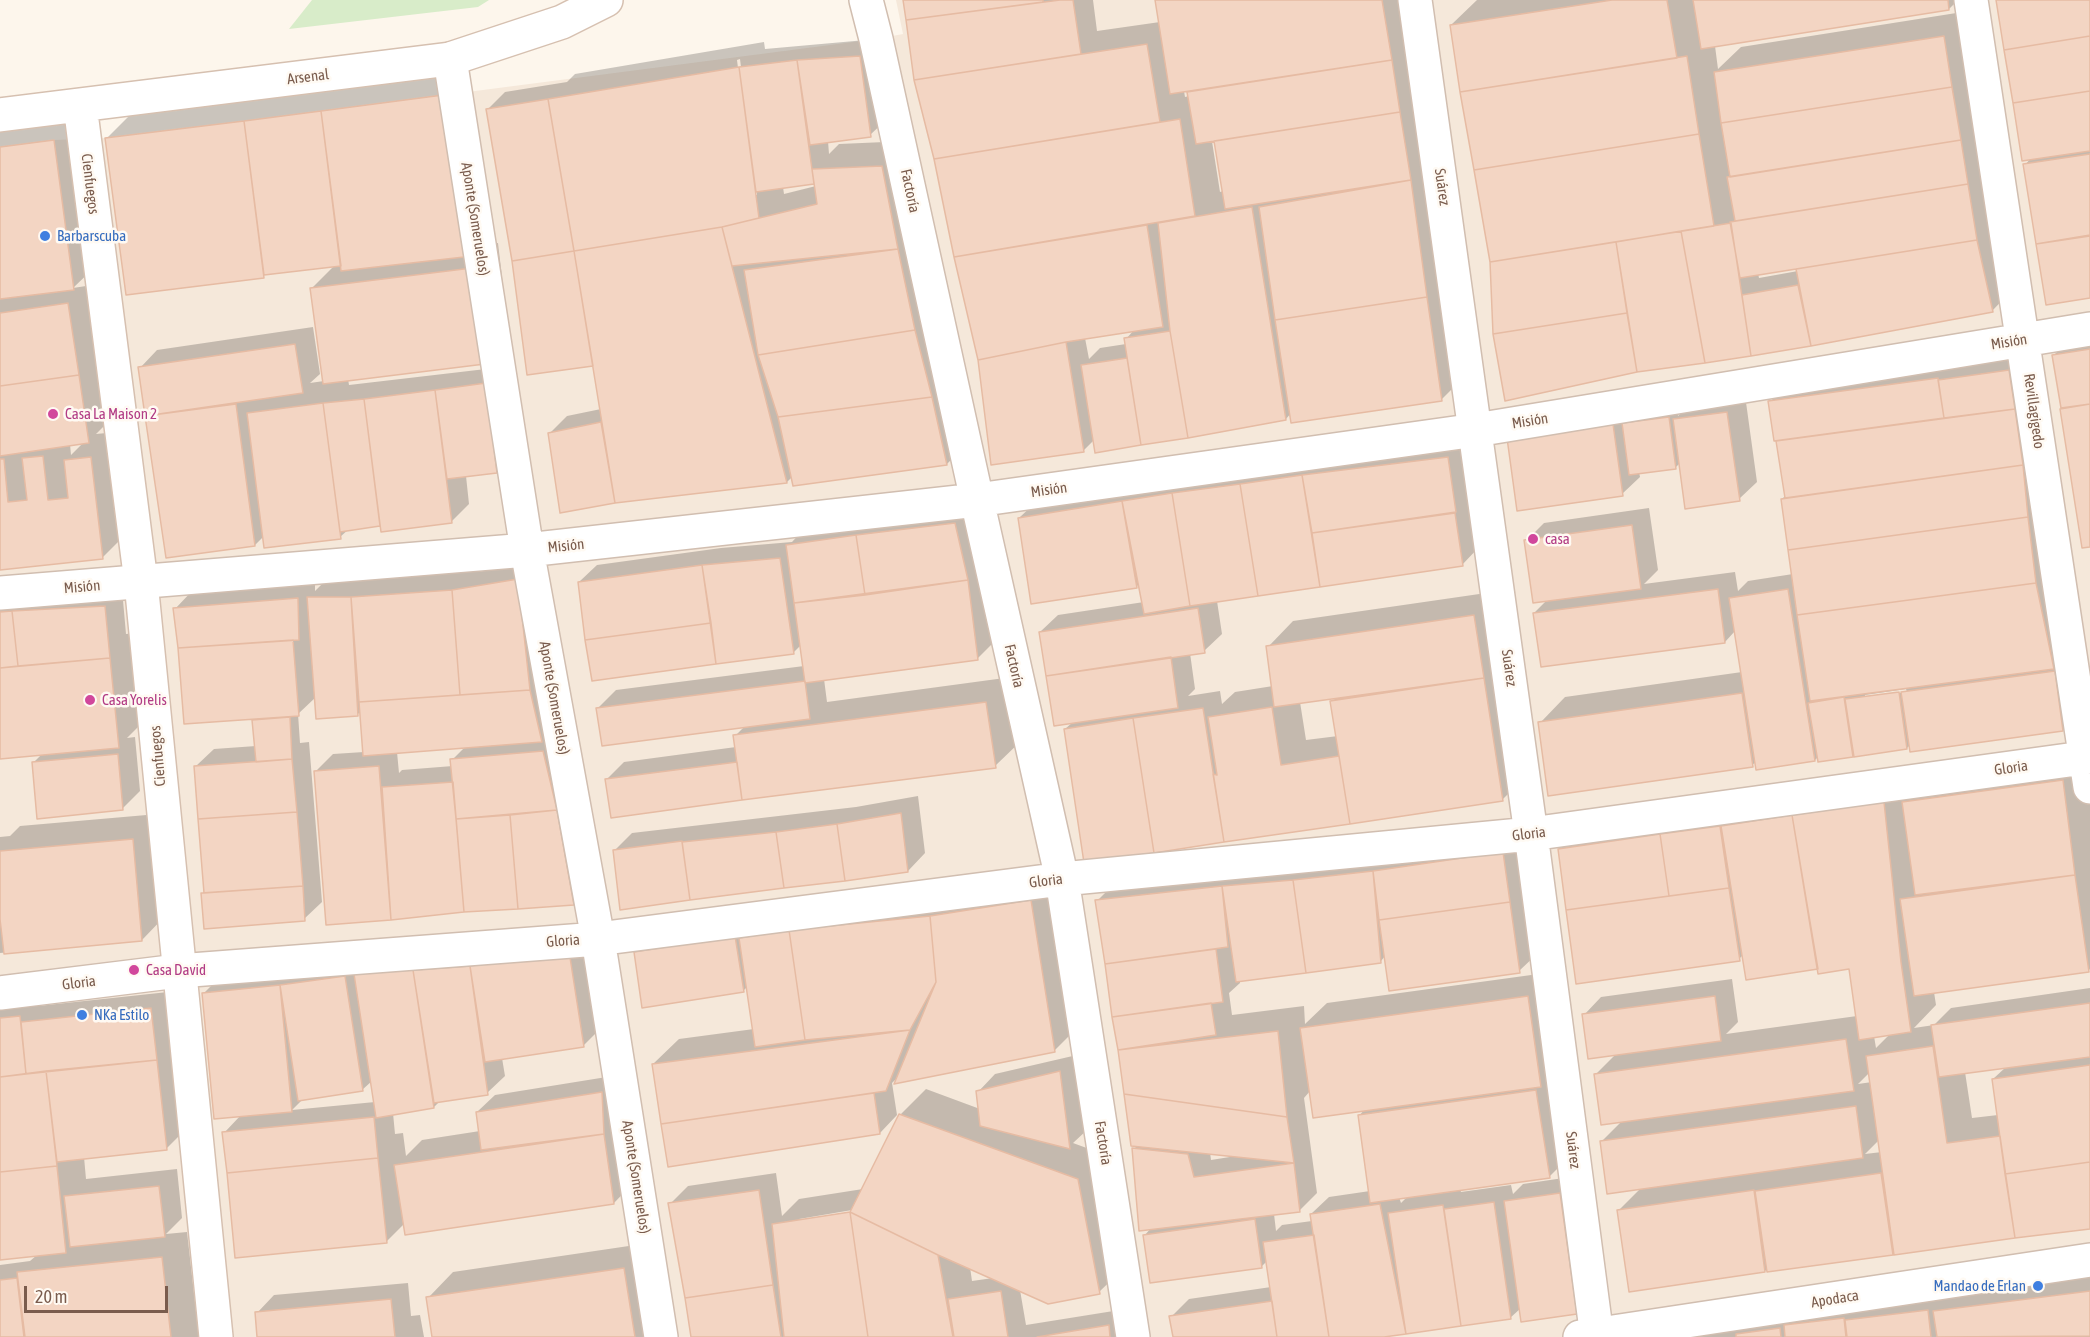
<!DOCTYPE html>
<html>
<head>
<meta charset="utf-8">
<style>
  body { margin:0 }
  #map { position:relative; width:2090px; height:1337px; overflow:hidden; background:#fdf6ec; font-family:"Asap Condensed",sans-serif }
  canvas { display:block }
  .scale { position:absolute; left:24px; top:1286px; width:144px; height:27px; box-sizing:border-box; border:3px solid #7a5c4d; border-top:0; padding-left:8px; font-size:18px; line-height:21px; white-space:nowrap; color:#7a5c4d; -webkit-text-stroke:4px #fffaf3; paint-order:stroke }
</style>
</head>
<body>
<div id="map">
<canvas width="2090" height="1337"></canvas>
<div class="scale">20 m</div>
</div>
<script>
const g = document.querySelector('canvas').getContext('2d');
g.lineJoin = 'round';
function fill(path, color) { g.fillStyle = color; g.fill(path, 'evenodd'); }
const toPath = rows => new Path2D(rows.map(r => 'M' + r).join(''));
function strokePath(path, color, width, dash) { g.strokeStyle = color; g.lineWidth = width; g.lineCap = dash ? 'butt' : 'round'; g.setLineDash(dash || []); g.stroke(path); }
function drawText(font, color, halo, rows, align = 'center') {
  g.font = font + ' "Asap Condensed",sans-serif'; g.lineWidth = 5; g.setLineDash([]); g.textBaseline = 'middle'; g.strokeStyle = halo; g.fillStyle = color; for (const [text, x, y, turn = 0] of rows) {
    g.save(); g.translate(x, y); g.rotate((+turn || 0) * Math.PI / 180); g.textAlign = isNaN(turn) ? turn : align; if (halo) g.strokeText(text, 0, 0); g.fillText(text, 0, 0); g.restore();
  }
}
fill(toPath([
  [896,0,2090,0,2090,1337,0,1337,0,147,54,140,105,138,244,121,876,39,903,34]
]), '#f5e8da');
fill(toPath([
  [312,0,489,0,478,7,289,29]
]), '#d8ecc9');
fill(toPath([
  [905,0,1093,0,1097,31,1160,22,1156,0,1411,0,1467,374,1442,399,1291,413,1286,419,1096,451,1094,440,1084,450,980,360,916,81,918,79,916,79],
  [1188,90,1189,96,1185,97,1184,91],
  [1211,135,1214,135,1223,191,1220,192],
  [1134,330,1126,339,1126,344,1100,348,1089,359,1085,338],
  [1477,0,1958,0,1949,9,1715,46,1718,69,1741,47,1969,11,2017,285,1992,311,1810,344,1636,370,1495,334,1491,261,1451,25],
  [1797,267,1798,271,1759,278,1758,273],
  [1997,0,2090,0,2090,297,2047,303,2025,165,2031,158],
  [877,39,888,118,870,135,828,141,829,154,839,144,908,141,972,438,947,464,794,484,793,476,787,482,614,501,549,434,567,416,601,409,594,363,514,261,487,110,505,92,567,82,575,74,764,42,765,49],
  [740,59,757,195,754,195,737,60],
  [815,181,816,186,784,194,783,187,813,183],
  [468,71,472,246,498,243,509,337,348,379,349,385,503,367,514,454,496,472,466,476,469,504,452,521,382,525,349,529,340,537,264,536,255,545,167,557,140,368,157,350,313,327,320,374,310,383,324,381,312,288,335,265,266,273,263,276,106,139,132,113],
  [80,115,99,263,73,288,86,286,106,424,96,434,117,432,128,532,102,558,0,569,0,125],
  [84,442,71,455,70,444],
  [2090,335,2090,545,2061,410,2053,356,2071,338],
  [2026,353,2080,712,2062,729,1910,745,1907,748,1855,753,1853,755,1819,756,1815,760,1756,762,1752,765,1540,723,1565,697,1742,672,1735,631,1725,642,1534,613,1548,599,1526,541,1544,523,1649,508,1658,570,1644,584,1735,572,1738,591,1748,581,1793,574,1782,499,1786,495,1778,442,1781,439,1770,402,1787,384],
  [1906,689,1907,692,1865,698,1865,695],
  [1745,395,1757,482,1739,499,1680,463,1676,467,1639,472,1640,477,1622,494,1509,439,1677,409,1678,416,1692,402],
  [1465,440,1479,547,1462,565,1217,601,1222,634,1204,651,1190,653,1195,689,1188,696,1220,691,1222,704,1235,692,1273,686,1268,647,1293,621,1500,591,1528,774,1502,800,1086,861,1065,729,1073,722,1040,632,1058,615,1144,602,1140,583,1136,587,1019,518,1037,501],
  [1337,697,1332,702,1338,736,1306,740,1300,702],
  [973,507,1003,633,978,658,824,679,827,702,1012,677,1021,741,995,766,607,779,624,762,736,747,735,736,745,726,598,708,616,690,804,666,801,645,793,653,579,582,597,565,721,548,792,542,805,528],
  [535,563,590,886,573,903,327,923,316,771,333,754,364,752,361,711,357,715,316,697,298,714,300,743,309,742,322,902,304,919,203,893,206,890,196,766,214,749,256,746,254,721,257,718,175,609,192,591,315,581,315,591,326,580,370,580,378,572,477,565,477,572],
  [465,747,452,760,453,766,402,770,399,773,397,752],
  [122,589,126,634,135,633,144,721,127,738,135,737,140,791,122,809,33,763,42,754,0,758,0,605],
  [2090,765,2090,969,2088,971,1934,992,1936,1005,1914,1028,1934,1025,1951,1008,2090,988,2090,1228,1895,1250,1892,1253,1768,1268,1765,1271,1619,1210,1642,1187,1601,1142,1622,1121,1596,1074,1616,1054,1584,1015,1601,997,1732,979,1738,1022,1726,1034,1857,1016,1850,967,1819,967,1743,955,1739,959,1567,911,1560,849,1577,832],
  [1890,1034,1876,1048,1874,1036],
  [2006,1067,1993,1079,1998,1115,1972,1118,1965,1072],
  [1870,1072,1872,1082,1858,1084],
  [1880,1139,1882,1152,1865,1154],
  [918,796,925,853,908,871,614,851,632,833,856,807],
  [158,814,167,914,142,940,0,953,0,837,10,836,20,826],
  [1520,835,1537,954,1519,971,1385,956,1381,961,1240,980,1240,983,1229,993,1232,1015,1304,1006,1305,1024,1327,1003,1553,972,1575,1151,1549,1177,1460,1189,1461,1192,1511,1185,1513,1194,1523,1184,1577,1176,1594,1295,1577,1313,1521,1308,1510,1318,1379,1337,1174,1337,1171,1317,1189,1299,1271,1287,1267,1261,1261,1267,1145,1235,1151,1228,1134,1149,1138,1145,1120,1050,1097,901,1115,883],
  [1310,1091,1365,1109,1359,1116,1370,1191,1329,1197,1311,1214,1312,1221,1282,1225,1276,1231,1274,1214,1299,1211,1317,1193,1304,1098],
  [1210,1152,1236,1156,1211,1160],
  [1408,1196,1401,1203,1399,1197],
  [1056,875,1080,1025,1054,1051,900,1075,892,1083,897,1115,880,1133,669,1165,653,1064,679,1039,754,1029,747,987,743,991,635,952,653,935],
  [586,935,601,1028,583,1046,502,1058,505,1076,487,1093,440,1101,434,1107,393,1113,395,1134,403,1133,406,1156,422,1140,480,1131,477,1112,495,1095,619,1075,639,1177,614,1203,405,1223,386,1242,224,1133,241,1115,203,994,221,976],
  [372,1081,375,1102,292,1110,303,1099,362,1090],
  [168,992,184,1131,166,1149,84,1157,86,1179,177,1169,182,1218,166,1234,187,1232,199,1337,0,1337,0,1265,30,1261,37,1255,0,1259,0,1004,37,999,38,1006],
  [1077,1055,1087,1130,1073,1143,1103,1154,1125,1267,1099,1292,1020,1290,1026,1325,1126,1309,1130,1337,693,1337,670,1204,688,1186,776,1173,782,1216,799,1199,863,1189,900,1115,926,1089,980,1109,978,1092,995,1074],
  [858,1209,858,1212,799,1222,799,1219],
  [970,1267,993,1278,972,1281],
  [649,1243,655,1337,434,1337,428,1298,453,1272],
  [2090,1276,2090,1337,1640,1337],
  [408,1283,411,1316,420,1315,424,1337,259,1337,257,1313,274,1295]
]), '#0003');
const building = toPath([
  [903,0,1043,0,1043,2,906,20,903,0],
  [1060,0,1073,0,1081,54,914,80,906,20,1060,0],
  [1155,0,1382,0,1392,60,1170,94,1155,0],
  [1612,0,1667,0,1677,58,1460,92,1450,25,1612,0],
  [1693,0,1948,0,1949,10,1701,49,1693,0],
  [1996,0,2090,0,2090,36,2004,50,1996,0],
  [1944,36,1952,87,1721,123,1714,72,1944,36],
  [2090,36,2090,91,2013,103,2004,50,2090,36],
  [1147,44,1160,122,934,159,914,80,1147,44],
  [860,56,871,137,810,145,797,60,860,56],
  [1687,56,1699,134,1474,170,1460,92,1687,56],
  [797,60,814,184,756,192,739,67,797,60],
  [1392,60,1400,112,1196,144,1187,92,1392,60],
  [739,67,759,218,722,227,574,251,548,99,739,67],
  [1952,87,1961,140,1730,177,1721,123,1952,87],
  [2090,91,2090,151,2022,161,2013,103,2090,91],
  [443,95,464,257,341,271,321,111,443,95],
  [548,99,574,251,512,261,486,109,548,99],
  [321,111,341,266,264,275,244,121,321,111],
  [1400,112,1411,180,1225,209,1214,141,1400,112],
  [1180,119,1195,216,954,257,934,159,1180,119],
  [244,121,264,278,126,295,105,138,244,121],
  [1699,134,1714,226,1490,262,1474,170,1699,134],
  [54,140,74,290,0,299,0,147,54,140],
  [1961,140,1968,184,1735,221,1727,177,1961,140],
  [2090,154,2090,235,2036,244,2023,164,2090,154],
  [882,166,898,249,732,266,722,227,817,204,812,169,882,166],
  [1411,180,1427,297,1275,320,1259,207,1411,180],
  [1968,184,1977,240,1740,278,1730,222,1968,184],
  [1252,207,1286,420,1188,438,1170,331,1158,223,1252,207],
  [1731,223,1751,356,1705,363,1681,231,1731,223],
  [1147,225,1163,327,1066,342,978,360,954,257,1147,225],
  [722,227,787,483,615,503,574,251,722,227],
  [1681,231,1705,363,1637,372,1616,242,1681,231],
  [2090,236,2090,298,2046,305,2036,244,2090,236],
  [1977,240,1993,312,1811,346,1796,269,1977,240],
  [1616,242,1627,313,1493,334,1490,262,1616,242],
  [898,249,915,330,758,355,744,270,898,249],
  [574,251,593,366,527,375,512,261,574,251],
  [472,268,485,364,323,384,310,288,472,268],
  [1798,285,1811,346,1751,356,1742,295,1798,285],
  [1427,297,1442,401,1291,423,1275,320,1427,297],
  [68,303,79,375,0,386,0,313,68,303],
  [1627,313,1637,372,1505,401,1493,334,1627,313],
  [915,330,932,397,778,417,758,355,915,330],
  [1170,331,1188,438,1141,445,1124,338,1170,331],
  [1066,342,1084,452,991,465,978,360,1066,342],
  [295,344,303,393,145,416,138,367,295,344],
  [2090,349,2090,404,2061,408,2052,355,2090,349],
  [1127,358,1141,445,1095,453,1081,365,1127,358],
  [2009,370,2015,409,1944,418,1938,380,2009,370],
  [79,375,89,443,0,456,0,386,79,375],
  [1938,378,1944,418,1774,441,1768,401,1938,378],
  [486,383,497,473,447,479,435,390,486,383],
  [435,390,452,523,381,532,364,399,435,390],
  [932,397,947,465,793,486,778,417,932,397],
  [364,399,380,526,340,532,323,403,364,399],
  [323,403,341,539,264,548,247,413,323,403],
  [236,404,255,546,166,558,145,416,236,404],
  [2090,404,2090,547,2082,548,2060,409,2090,404],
  [2015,409,2023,465,1785,498,1776,441,2015,409],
  [1727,412,1740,501,1685,509,1673,419,1727,412],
  [1669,417,1676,469,1629,475,1622,423,1669,417],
  [601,422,615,503,560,513,548,433,601,422],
  [1613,424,1623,496,1517,511,1507,438,1613,424],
  [43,456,48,500,68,498,64,460,91,457,103,559,0,570,0,459,4,459,8,502,27,500,22,458,43,456],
  [1448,457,1456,512,1312,533,1302,475,1448,457],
  [2023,465,2028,517,1788,550,1781,499,2023,465],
  [1302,475,1320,587,1258,596,1240,484,1302,475],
  [1240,484,1258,596,1190,606,1172,493,1240,484],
  [1172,493,1190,606,1144,614,1122,501,1172,493],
  [1122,501,1137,588,1031,604,1018,518,1122,501],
  [1455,513,1463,566,1320,587,1312,533,1455,513],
  [2028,517,2036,583,1797,615,1788,550,2028,517],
  [955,523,968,580,865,595,856,535,955,523],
  [1632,525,1641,589,1533,603,1524,540,1632,525],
  [856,535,865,595,794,603,786,545,856,535],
  [780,558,794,654,716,664,702,565,780,558],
  [702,565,711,623,585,640,578,582,702,565],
  [518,579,530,690,460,695,452,590,518,579],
  [968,580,978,660,805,683,794,603,968,580],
  [2036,583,2054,669,1810,701,1797,615,2036,583],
  [1718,589,1725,643,1541,667,1533,613,1718,589],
  [1788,589,1815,761,1756,770,1729,598,1788,589],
  [452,590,460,695,359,702,351,597,452,590],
  [307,597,351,597,358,716,316,719,307,597],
  [298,598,299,640,178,648,173,608,298,598],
  [105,606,110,658,18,666,12,611,105,606],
  [1198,608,1205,653,1046,676,1039,632,1198,608],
  [12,611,18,666,0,668,0,612,12,611],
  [1474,615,1484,678,1274,707,1266,646,1474,615],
  [711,623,716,664,592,681,585,640,711,623],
  [293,640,299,716,184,724,178,648,293,640],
  [1171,657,1178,708,1054,726,1046,676,1171,657],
  [110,658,119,748,0,759,0,668,110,658],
  [2055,671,2063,731,1910,752,1901,692,2055,671],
  [1484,678,1503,801,1350,824,1330,701,1484,678],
  [805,681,810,719,602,746,596,708,805,681],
  [530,690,542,742,363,756,359,702,530,690],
  [1899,692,1907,749,1854,757,1845,699,1899,692],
  [1742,693,1753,767,1548,796,1538,722,1742,693],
  [1844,697,1853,757,1818,762,1808,703,1844,697],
  [986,702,996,768,742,800,733,735,986,702],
  [1272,707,1281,765,1339,756,1350,824,1224,842,1213,774,1217,775,1208,717,1272,707],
  [1203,708,1224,842,1154,853,1133,718,1203,708],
  [290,717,292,759,256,762,252,720,290,717],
  [1133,718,1154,853,1084,863,1064,729,1133,718],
  [543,751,557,810,456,819,450,759,543,751],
  [118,754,123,810,37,819,32,762,118,754],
  [292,759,297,812,198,819,194,766,292,759],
  [737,762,742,800,611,818,605,779,737,762],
  [379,766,391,920,326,925,314,771,379,766],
  [2063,780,2075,875,1915,895,1902,802,2063,780],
  [453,782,464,912,391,920,382,787,453,782],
  [1884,802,1901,962,1911,1032,1859,1040,1849,969,1818,974,1792,815,1884,802],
  [557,810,574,905,518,909,510,815,557,810],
  [297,812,303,886,204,893,198,819,297,812],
  [901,813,908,872,845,881,837,824,901,813],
  [510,815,518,909,464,912,456,819,510,815],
  [1792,815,1818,969,1746,980,1721,826,1792,815],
  [837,824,845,881,784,888,776,832,837,824],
  [1720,826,1729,888,1669,896,1660,834,1720,826],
  [776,832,784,888,690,900,682,842,776,832],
  [1660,834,1669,896,1566,910,1558,849,1660,834],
  [133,839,142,941,4,954,0,919,0,851,133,839],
  [682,841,690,900,620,910,613,850,682,841],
  [1503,852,1510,902,1379,920,1373,871,1503,852],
  [1373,871,1381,963,1306,973,1293,880,1373,871],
  [2075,875,2089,972,1914,996,1900,899,2075,875],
  [1293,880,1306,973,1236,982,1222,886,1293,880],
  [303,886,305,921,204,929,201,893,303,886],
  [1222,886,1228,947,1105,964,1095,900,1222,886],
  [1729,888,1740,961,1576,984,1566,910,1729,888],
  [1031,900,1055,1052,894,1084,936,982,930,916,1031,900],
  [1510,902,1520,973,1389,991,1379,920,1510,902],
  [930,916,936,982,910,1030,805,1040,789,930,930,916],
  [789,930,805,1040,755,1047,739,938,789,930],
  [735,936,744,992,642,1008,634,952,735,936],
  [1216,949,1223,1002,1112,1017,1105,964,1216,949],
  [569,951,584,1047,485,1062,470,966,569,951],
  [470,966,488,1095,434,1103,413,970,470,966],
  [413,970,434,1108,376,1118,354,974,413,970],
  [345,976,363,1091,298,1101,280,985,345,976],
  [280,985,292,1112,214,1119,202,993,280,985],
  [1528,996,1541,1087,1313,1118,1300,1028,1528,996],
  [1715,996,1721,1041,1588,1059,1582,1014,1715,996],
  [1211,1003,1216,1035,1118,1050,1112,1017,1211,1003],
  [2090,1003,2090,1057,1939,1077,1931,1025,2090,1003],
  [151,1008,157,1060,26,1074,21,1022,151,1008],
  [20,1016,26,1074,0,1077,0,1018,20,1016],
  [910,1030,886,1091,661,1124,652,1064,910,1030],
  [1278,1031,1287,1117,1124,1094,1118,1050,1278,1031],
  [1846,1039,1854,1091,1601,1125,1594,1074,1846,1039],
  [1933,1046,1947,1143,2000,1136,2015,1238,1894,1255,1866,1056,1933,1046],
  [157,1060,167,1150,57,1162,46,1071,157,1060],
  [2090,1065,2090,1162,2005,1174,1992,1079,2090,1065],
  [46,1071,57,1166,0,1172,0,1077,46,1071],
  [1060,1071,1070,1149,980,1126,976,1091,1060,1071],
  [1536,1090,1550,1178,1370,1203,1358,1115,1536,1090],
  [602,1092,604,1134,481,1150,476,1112,602,1092],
  [874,1093,880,1134,668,1167,661,1124,874,1093],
  [1124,1094,1287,1117,1294,1163,1131,1146,1124,1094],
  [1856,1106,1863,1158,1607,1194,1600,1141,1856,1106],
  [899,1114,1078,1179,1100,1294,1048,1304,938,1255,850,1212,899,1114],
  [374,1117,378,1158,227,1173,222,1132,374,1117],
  [604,1134,614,1204,405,1235,394,1165,604,1134],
  [1132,1148,1188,1154,1194,1177,1294,1163,1300,1212,1139,1231,1132,1148],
  [378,1158,387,1243,235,1258,227,1173,378,1158],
  [2090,1162,2090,1229,2015,1238,2005,1174,2090,1162],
  [57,1166,66,1253,0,1260,0,1172,57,1166],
  [1881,1173,1893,1255,1767,1272,1755,1191,1881,1173],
  [159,1186,165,1237,70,1247,64,1196,159,1186],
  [759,1190,773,1285,685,1298,668,1203,759,1190],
  [1754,1190,1765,1272,1629,1292,1617,1210,1754,1190],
  [1560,1193,1577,1314,1521,1322,1504,1201,1560,1193],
  [1494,1202,1511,1319,1461,1326,1444,1209,1494,1202],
  [1380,1204,1406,1334,1384,1337,1329,1337,1310,1214,1380,1204],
  [1443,1205,1461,1326,1406,1334,1388,1213,1443,1205],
  [850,1212,868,1337,784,1337,772,1224,850,1212],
  [850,1212,938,1255,953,1337,868,1337,850,1212],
  [1255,1219,1262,1268,1150,1283,1143,1235,1255,1219],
  [1314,1235,1329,1337,1277,1337,1263,1242,1314,1235],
  [162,1257,171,1337,25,1337,17,1272,162,1257],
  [624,1268,635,1337,432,1337,426,1297,624,1268],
  [17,1278,24,1337,0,1337,0,1280,17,1278],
  [773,1285,781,1337,691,1337,685,1298,773,1285],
  [1001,1291,1008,1337,954,1337,948,1299,1001,1291],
  [2090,1291,2090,1336,1937,1337,1933,1311,2090,1291],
  [391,1299,395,1337,257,1337,255,1312,391,1299],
  [1272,1301,1277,1337,1173,1337,1169,1316,1272,1301],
  [1928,1310,1931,1337,1847,1337,1845,1320,1928,1310],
  [1844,1318,1846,1337,1785,1337,1784,1325,1844,1318],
  [1109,1325,1110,1337,1037,1337,1109,1325],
  [1780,1328,1781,1337,1736,1337,1736,1334,1780,1328]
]);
fill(building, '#f3d5c3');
strokePath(building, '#e6bba3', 1.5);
const street = toPath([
  [866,0,876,39,977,500,1062,879,1133,1337],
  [1415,0,1531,834,1597,1337],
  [1971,0,2090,787],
  [450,59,527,550,598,939,661,1337],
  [0,593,527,550,977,500,1476,430,2090,329],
  [0,993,178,971,598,939,1062,879,1531,834,2090,757],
  [1580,1337,2090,1260]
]);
const secondary = toPath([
  [80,105,141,582,216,1337],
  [0,115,450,59,562,22,606,0]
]);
strokePath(street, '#d1beb0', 36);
strokePath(secondary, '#d6c0b0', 36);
strokePath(street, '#fff', 33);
strokePath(secondary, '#fff', 33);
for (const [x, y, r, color] of [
  [45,236,6,"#3f7fe0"],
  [53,414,6,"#d1479c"],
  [1533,539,6,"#d1479c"],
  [90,700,6,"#d1479c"],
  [134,970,6,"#d1479c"],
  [82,1015,6,"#3f7fe0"],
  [2038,1286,6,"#3f7fe0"]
]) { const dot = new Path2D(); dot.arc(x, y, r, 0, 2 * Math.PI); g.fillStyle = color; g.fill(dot); strokePath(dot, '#fffaf3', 2); }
drawText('15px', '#7a5c4d', '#fffaf3', [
  ["Arsenal",308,77,-7],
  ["Cienfuegos",90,184,83],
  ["Suárez",1442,187,82],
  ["Factoría",910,191,78],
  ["Aponte (Someruelos)",475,219,81],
  ["Misión",2009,342,-9],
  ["Revillagigedo",2034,411,82],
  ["Misión",1530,421,-9],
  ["Misión",1049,490,-8],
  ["Misión",566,546,-6],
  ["Misión",82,587,-5],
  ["Factoría",1014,666,77],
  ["Suárez",1509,668,82],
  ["Aponte (Someruelos)",554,698,80],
  ["Cienfuegos",158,756,-95],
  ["Gloria",2011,768,-8],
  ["Gloria",1529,834,-7],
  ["Gloria",1046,881,-7],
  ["Gloria",563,941,-4],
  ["Gloria",79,983,-7],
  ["Factoría",1103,1143,81],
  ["Suárez",1573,1150,83],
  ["Aponte (Someruelos)",636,1177,81],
  ["Apodaca",1835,1299,-9]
]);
drawText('15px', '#366cbe', '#fffaf3', [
  ["Barbarscuba",57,236],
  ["NKa Estilo",94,1015],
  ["Mandao de Erlan",2026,1286,"right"]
], 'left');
drawText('15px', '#b23c85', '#fffaf3', [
  ["Casa La Maison 2",65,414],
  ["casa",1545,539],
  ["Casa Yorelis",102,700],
  ["Casa David",146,970]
], 'left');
</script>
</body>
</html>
